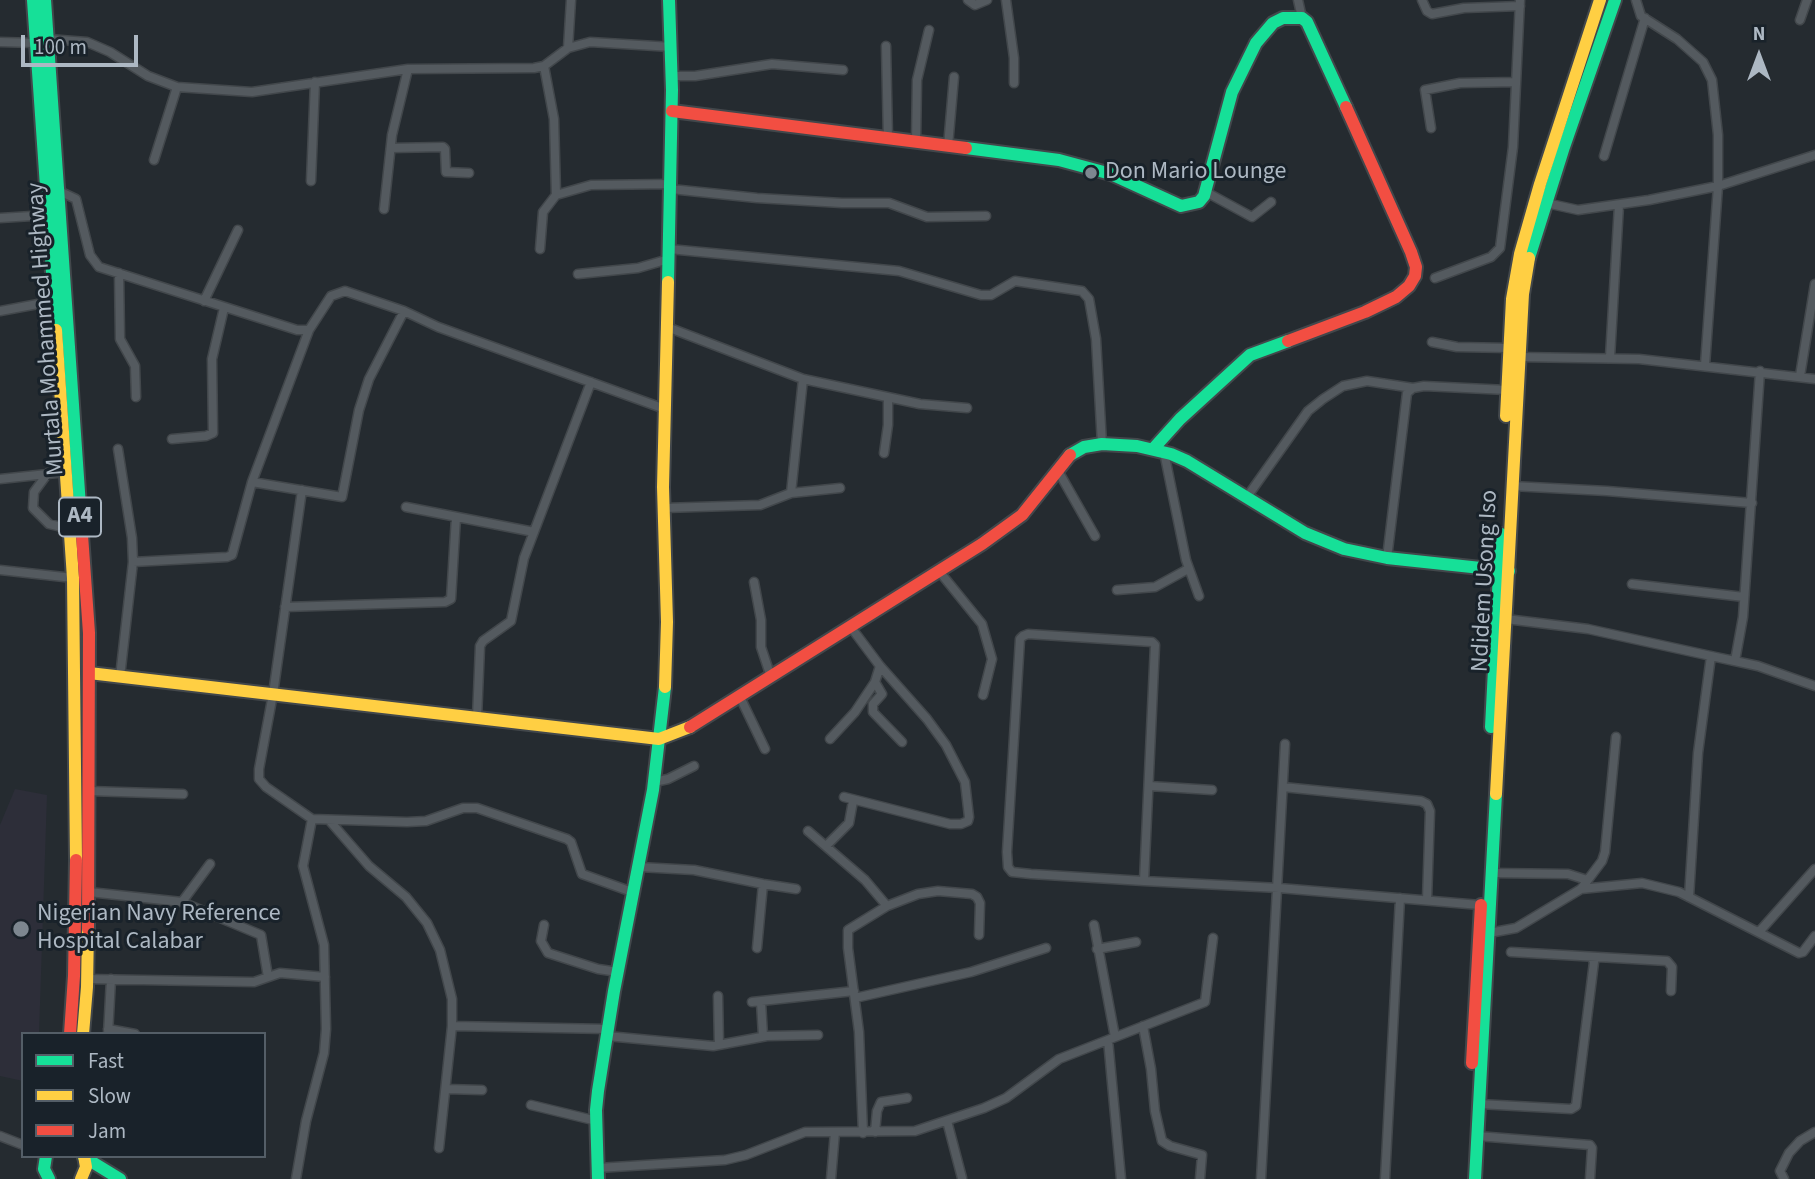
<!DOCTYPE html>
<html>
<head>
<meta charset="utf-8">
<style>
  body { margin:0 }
  #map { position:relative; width:1815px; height:1179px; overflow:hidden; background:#252b30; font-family:"Source Sans 3",sans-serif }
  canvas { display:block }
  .legend { position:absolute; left:21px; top:1032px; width:245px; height:126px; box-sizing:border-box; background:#19222a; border:2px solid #545e67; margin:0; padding:9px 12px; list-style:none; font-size:21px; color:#adb8c3 }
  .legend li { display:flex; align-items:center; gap:14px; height:35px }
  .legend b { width:35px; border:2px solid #545e67 }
  .north { position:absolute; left:1724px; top:21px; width:70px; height:70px; -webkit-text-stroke:5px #19222a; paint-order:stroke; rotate:0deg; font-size:19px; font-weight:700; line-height:28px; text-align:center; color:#adb8c3 }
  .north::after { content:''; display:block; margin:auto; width:24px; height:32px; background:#adb8c3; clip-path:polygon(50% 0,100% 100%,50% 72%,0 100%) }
  .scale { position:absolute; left:21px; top:35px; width:117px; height:32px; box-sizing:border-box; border:4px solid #adb8c3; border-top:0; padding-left:9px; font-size:21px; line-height:24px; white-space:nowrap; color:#adb8c3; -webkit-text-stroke:5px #19222a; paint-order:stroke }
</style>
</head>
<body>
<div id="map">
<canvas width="1815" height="1179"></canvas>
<ul class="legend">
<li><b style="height:9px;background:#16e098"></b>Fast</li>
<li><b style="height:9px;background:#ffcf43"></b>Slow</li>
<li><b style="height:9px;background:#f24e42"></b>Jam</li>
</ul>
<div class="north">N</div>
<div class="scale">100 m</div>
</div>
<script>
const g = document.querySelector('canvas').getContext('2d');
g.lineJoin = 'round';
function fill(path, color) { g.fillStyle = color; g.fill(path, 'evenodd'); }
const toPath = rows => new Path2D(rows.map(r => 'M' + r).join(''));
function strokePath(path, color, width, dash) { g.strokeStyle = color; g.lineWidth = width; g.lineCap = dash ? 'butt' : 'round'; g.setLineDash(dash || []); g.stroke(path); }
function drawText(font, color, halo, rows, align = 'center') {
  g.font = font + ' "Source Sans 3",sans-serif'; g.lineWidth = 6; g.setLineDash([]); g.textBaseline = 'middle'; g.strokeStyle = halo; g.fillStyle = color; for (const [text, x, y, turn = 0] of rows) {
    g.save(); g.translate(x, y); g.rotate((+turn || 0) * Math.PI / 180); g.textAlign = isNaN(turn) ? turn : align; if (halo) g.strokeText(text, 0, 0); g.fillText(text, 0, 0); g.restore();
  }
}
fill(toPath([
  [15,789,47,795,39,1034,23,1034,23,1081,0,1076,0,825]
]), '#2d2e39');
const street = toPath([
  [968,0,975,5,987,0],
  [1006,0,1014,58,1014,83],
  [1298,0,1302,18],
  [1422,0,1427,11,1432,14,1464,8,1520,6],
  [1636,0,1641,16,1677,39,1703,62,1712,80,1718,135,1718,186,1705,365],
  [1800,20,1807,0],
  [48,39,87,42,110,52,148,76,177,87,252,92,408,69,534,68,544,66,568,48,590,42,672,47],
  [0,42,36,43],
  [886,46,888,139],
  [568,48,571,0],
  [544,66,554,119,556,195],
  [672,76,695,76,772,64,843,70],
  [1431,128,1425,90,1460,83,1516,82],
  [916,142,917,80,929,30],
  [948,146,954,77],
  [391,148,443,147,445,149,446,172,469,173],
  [1604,156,1645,18],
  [154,160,177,87],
  [311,181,315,82],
  [671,189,757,198,842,203,889,203,927,217,986,216],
  [59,191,76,199,90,255,99,267,297,330,309,330,331,296,345,291,404,311,438,327,665,409],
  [1206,192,1252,217,1271,202],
  [1546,203,1578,210,1649,200,1718,186,1815,155],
  [384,209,392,135,408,69],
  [0,218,48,215],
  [540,249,543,212,556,195,591,185,671,184],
  [669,249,899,271,981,295,991,295,1015,281,1082,291,1089,299,1096,339,1102,444],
  [119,273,120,339,135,366,136,397],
  [578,274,638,268,669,259],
  [1435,278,1491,257,1500,248,1513,147,1520,0],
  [204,301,238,230],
  [0,311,54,301],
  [667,327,803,379,920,404,967,408],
  [1432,342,1457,347,1509,348],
  [1519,357,1639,359,1815,379],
  [1610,357,1619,205],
  [1800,376,1815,284],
  [172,439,206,436,213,433,212,359,224,308],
  [118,449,132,538,133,562,120,677],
  [1164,452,1186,560,1199,596],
  [884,453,888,425,888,398],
  [1057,469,1095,536],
  [48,473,34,492,33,508,49,524,70,529],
  [0,479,66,472],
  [252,482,342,497,359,410,369,379,404,311],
  [1512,486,1607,491,1752,503],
  [302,490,273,694,259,769,259,779,266,787,312,819,407,822,426,821,463,808,477,808,567,839,571,842,582,874,635,893],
  [791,493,803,379],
  [1247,497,1308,411,1323,399,1343,386,1367,381,1413,388],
  [406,507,534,532],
  [664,508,760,505,791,493,840,488],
  [1387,558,1407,393,1413,388,1424,386,1507,390],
  [133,562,227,557,232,555,252,482,309,330],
  [0,570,73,578],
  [939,571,982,624,992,659,983,695],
  [754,582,761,620,761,647,771,677],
  [1632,584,1744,597],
  [1117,590,1155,587,1188,569],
  [285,607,445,602,451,599,456,517],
  [1506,619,1588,629,1711,656,1758,666,1815,686],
  [1735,661,1743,617,1760,371],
  [875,682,882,694,873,704,873,712,902,742],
  [740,697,765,749],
  [477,718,480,646,483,641,511,621,524,558,591,382],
  [830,739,855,712,875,682,880,666],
  [654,782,668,779,694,766],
  [1149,786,1212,790],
  [1283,787,1421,801,1427,804,1430,811,1427,900],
  [89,791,183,794],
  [844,797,950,824,961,824,968,821,969,817,965,782,946,745,927,719,880,666,850,626],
  [329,820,369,866,406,897,427,923,440,950,452,999,452,1026,439,1148],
  [808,831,865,880,887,906],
  [826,846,849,823,853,801],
  [639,867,694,870,763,884,796,889],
  [1492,873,1568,874,1587,880],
  [1144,881,1155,645,1152,642,1028,634,1023,636,1020,639,1007,852,1008,867,1012,872,1031,874,1144,881,1279,888,1480,905],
  [1581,889,1602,861,1605,852,1616,737],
  [89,892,182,902,261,935,268,977],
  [1689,897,1698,753,1711,656],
  [182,902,210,864],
  [544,925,541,941,548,953,598,969,618,972],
  [1094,925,1115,1037],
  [1759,932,1815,869],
  [1489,933,1516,928,1581,889,1642,883,1679,892,1799,953,1803,952,1815,936],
  [757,948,763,884],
  [1097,949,1136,942],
  [1511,952,1667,961,1672,967,1671,991],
  [87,979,254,982,280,973,325,977],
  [718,996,719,1045],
  [855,998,971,972,1046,948],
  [752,1002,854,991],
  [761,1002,763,1036],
  [452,1026,608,1029],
  [1143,1026,1151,1069,1155,1111,1162,1141,1170,1146,1202,1155,1200,1179],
  [108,1029,135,1034],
  [108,1034,111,979],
  [607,1036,713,1046,767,1036,818,1035],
  [1108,1040,1121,1179],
  [446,1089,482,1090],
  [1479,1104,1571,1109,1576,1106,1594,962,1592,958],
  [531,1105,597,1121],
  [947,1121,962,1178],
  [875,1132,877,1111,881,1102,907,1098],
  [863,1133,859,1032,848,948,848,930,887,906,918,894,938,891,972,894,977,897,980,903,979,935],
  [0,1136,23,1145],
  [1477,1136,1590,1145,1592,1148,1590,1179],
  [598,1168,725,1160,746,1155,805,1132,915,1131,984,1108,1006,1098,1059,1059,1205,1002,1213,938],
  [296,1179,306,1121,324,1053,326,1029,324,945,303,866,312,819],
  [831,1179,835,1132],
  [1261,1179,1285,744],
  [1385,1179,1400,898],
  [1784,1179,1780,1171,1789,1153,1800,1141,1815,1132]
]);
const fast = toPath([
  [33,0,56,330],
  [45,0,82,535],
  [966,148,1059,160,1111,174,1181,206,1199,202,1204,196,1232,92,1256,43,1273,23,1283,18,1302,18,1307,22,1346,107],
  [1529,258,1564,147,1615,0],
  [668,282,672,90,669,0],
  [1153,449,1180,419,1250,355,1288,341],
  [1070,455,1084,447,1102,444,1137,446,1171,454,1187,461,1305,533,1344,549,1387,558,1509,571],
  [1491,727,1501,534],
  [46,1156,44,1169,49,1179],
  [84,1157,120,1179],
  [598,1179,596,1110,598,1091,614,991,653,790,665,687],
  [1475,1179,1496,794]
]);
const slow = toPath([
  [56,330,73,578,76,860],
  [1506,416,1512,299,1520,254,1540,184,1600,0],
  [89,673,659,739,690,727],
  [665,687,667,622,663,487,668,282],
  [1496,794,1523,294,1529,258],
  [83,1034,87,987,88,929],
  [81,1179,86,1167,84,1156]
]);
const jam = toPath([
  [672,111,966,148],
  [1288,341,1365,312,1396,297,1409,286,1415,276,1416,267,1411,252,1346,107],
  [82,535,89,633,88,929],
  [690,727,982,544,1022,515,1070,455],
  [70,1034,74,976,76,860],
  [1472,1063,1481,905]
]);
strokePath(street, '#42474b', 11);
strokePath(fast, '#42474b', 16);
strokePath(slow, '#42474b', 16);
strokePath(jam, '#42474b', 16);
strokePath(street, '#545a5f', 8);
strokePath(fast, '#16e098', 12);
strokePath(slow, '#ffcf43', 12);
strokePath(jam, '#f24e42', 12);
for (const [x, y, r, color] of [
  [1091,173,7,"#7d8790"],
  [21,929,9,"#7d8790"]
]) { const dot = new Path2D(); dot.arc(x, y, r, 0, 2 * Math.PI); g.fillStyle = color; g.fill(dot); strokePath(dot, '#19222a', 2.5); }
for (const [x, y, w] of [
  [80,517,42]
]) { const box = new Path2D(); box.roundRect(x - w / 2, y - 19.5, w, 39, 5); g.fillStyle = '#19222a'; g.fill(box); strokePath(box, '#adb8c3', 2); }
drawText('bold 23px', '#adb8c3', null, [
  ["A4",80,517]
]);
drawText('24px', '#adb8c3', '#19222a', [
  ["Don Mario Lounge",1105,173],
  ["Nigerian Navy Reference",37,915],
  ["Hospital Calabar",37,943]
], 'left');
drawText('24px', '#adb8c3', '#19222a', [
  ["Murtala Mohammed Highway",47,329,-94],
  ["Ndidem Usong Iso",1486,581,-87]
]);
</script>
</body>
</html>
